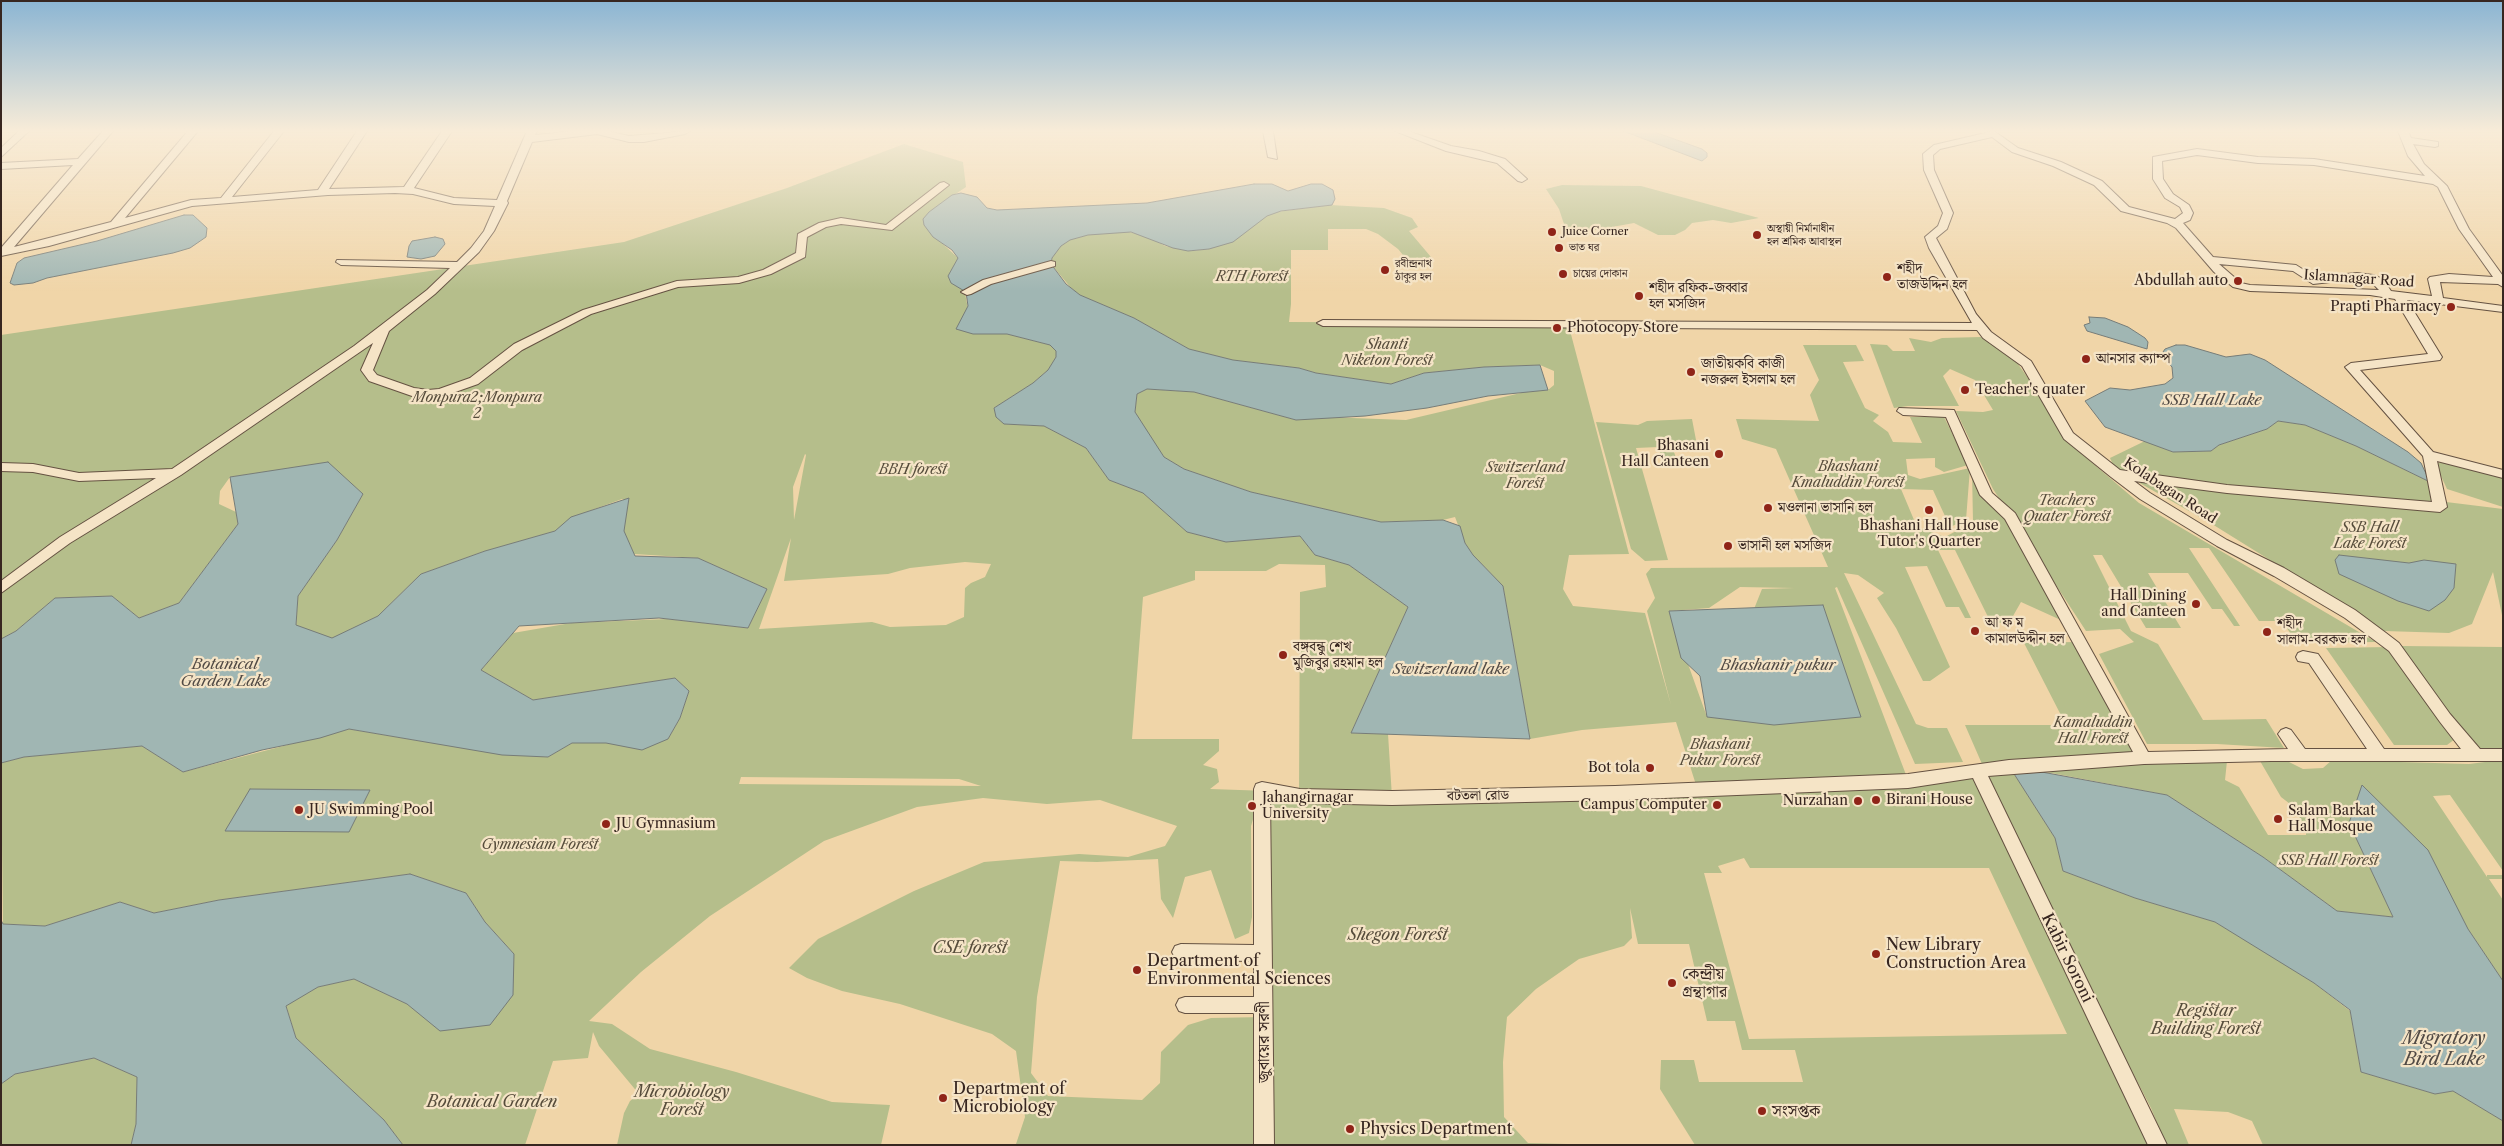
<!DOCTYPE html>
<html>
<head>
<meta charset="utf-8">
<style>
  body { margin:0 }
  #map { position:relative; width:2504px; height:1146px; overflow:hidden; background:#f0d5a8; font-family:"Libre Caslon Text",serif }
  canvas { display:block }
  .frame { position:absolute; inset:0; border:2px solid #372620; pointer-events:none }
</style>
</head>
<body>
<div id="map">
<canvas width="2504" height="1146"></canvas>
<div class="frame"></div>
</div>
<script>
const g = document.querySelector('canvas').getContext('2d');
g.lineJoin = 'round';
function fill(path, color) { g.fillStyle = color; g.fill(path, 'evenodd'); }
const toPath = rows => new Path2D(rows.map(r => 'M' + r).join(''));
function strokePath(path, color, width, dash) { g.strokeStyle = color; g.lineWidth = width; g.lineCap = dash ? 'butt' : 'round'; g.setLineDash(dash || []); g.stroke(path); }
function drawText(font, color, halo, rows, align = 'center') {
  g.font = font + ' "Libre Caslon Text","Noto Serif Bengali",serif'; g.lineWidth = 4.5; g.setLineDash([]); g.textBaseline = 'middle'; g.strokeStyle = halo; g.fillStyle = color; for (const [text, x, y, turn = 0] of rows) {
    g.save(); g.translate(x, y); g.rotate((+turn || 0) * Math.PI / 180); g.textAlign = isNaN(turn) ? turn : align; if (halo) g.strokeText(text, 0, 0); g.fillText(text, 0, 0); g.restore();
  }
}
fill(toPath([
  [904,144,963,162,966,187,929,212,929,231,958,258,973,334,1007,334,1050,345,1056,351,1056,357,1048,370,1033,383,994,408,1005,424,1044,426,1086,448,1109,480,1143,493,1187,532,1226,542,1300,536,1315,555,1349,565,1408,607,1351,733,1388,734,1392,797,1697,788,1676,722,1582,730,1530,739,1503,586,1473,555,1465,543,1455,517,1443,520,1381,522,1251,492,1184,469,1164,457,1146,431,1135,412,1137,394,1147,389,1194,392,1296,420,1325,417,1406,420,1525,392,1548,390,1554,385,1554,371,1540,365,1484,367,1424,373,1391,384,1316,373,1299,368,1233,360,1189,349,1134,318,1080,295,1071,288,1051,264,1052,258,1061,246,1070,240,1088,235,1124,231,1147,236,1165,246,1191,251,1209,249,1262,218,1276,212,1330,205,1384,208,1412,218,1418,227,1409,231,1431,257,1413,267,1398,249,1378,234,1366,229,1328,229,1328,250,1291,250,1291,304,1289,322,1568,323,1629,554,1569,555,1563,589,1573,606,1645,613,1671,705,1647,611,1655,598,1646,574,1651,568,1828,567,1776,449,1742,439,1736,419,1819,421,1810,395,1819,380,1803,345,1856,345,1864,361,1843,362,1865,408,1879,415,1873,421,1888,432,1893,442,1922,443,1910,417,1944,417,1968,465,1944,472,1935,467,1935,458,1906,459,1908,475,1920,479,1970,468,1966,520,1950,527,1933,490,1901,489,1917,527,1945,537,1973,522,1972,470,2006,517,2063,621,2021,602,2009,623,1991,623,1955,550,1938,550,1971,618,1965,618,1959,607,1946,607,1927,566,1905,567,1950,667,1930,681,1923,681,1896,628,1877,598,1884,593,1858,575,1844,573,1916,724,1928,728,1947,728,1963,762,1915,764,1837,587,1835,588,1908,780,2009,766,2055,838,2063,871,2135,898,2215,922,2267,953,2314,983,2350,1011,2361,1072,2435,1094,2453,1091,2503,1121,2503,1145,2263,1145,2252,1121,2228,1112,2174,1109,2189,1145,2166,1145,2151,1108,1990,797,2158,1145,1695,1145,1660,1089,1661,1060,1694,1060,1699,1082,1803,1082,1795,1050,1742,1050,1735,1021,1707,1021,1689,944,1638,944,1630,908,1632,938,1624,946,1579,959,1536,989,1507,1017,1503,1062,1504,1117,1528,1143,1607,1145,1018,1145,1016,1144,1025,1117,1016,1051,992,1034,900,1004,842,991,807,978,789,968,818,939,914,891,984,862,1079,854,1128,857,1165,846,1177,826,1100,800,1047,804,983,798,917,807,824,841,710,916,641,972,589,1021,612,1024,650,1049,736,1072,832,1102,890,1105,881,1145,617,1145,624,1113,630,1101,639,1094,599,1046,593,1032,588,1058,553,1061,525,1145,403,1145,384,1120,296,1038,286,1005,318,987,354,979,407,1004,440,1030,514,954,485,922,466,893,410,874,219,900,154,913,120,902,45,926,3,924,1,763,24,757,142,746,183,772,349,729,420,741,548,757,572,743,668,739,680,718,689,691,675,678,533,700,481,670,513,633,571,623,667,619,748,628,767,589,698,558,634,554,623,531,628,501,622,499,573,517,555,531,482,552,421,574,378,616,332,639,296,626,298,596,337,540,363,494,328,463,230,477,220,491,219,504,236,512,238,524,179,603,139,618,112,596,55,598,16,631,1,639,1,335,624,242,787,188],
  [805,454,806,455,794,520,793,487],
  [791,538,784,581,888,574,910,568,965,562,991,564,985,577,971,583,965,588,964,617,946,625,890,627,872,622,759,629],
  [1279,564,1325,565,1326,587,1300,592,1299,792,1210,789,1219,782,1217,769,1203,765,1219,751,1219,739,1132,739,1143,597,1195,580,1195,571,1266,571],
  [1740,587,1794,588,1762,589,1754,609,1823,606,1707,717,1669,611,1709,608],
  [741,777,959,779,981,786,739,784],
  [1261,792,1264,1017,1211,1018,1188,1025,1161,1052,1160,1083,1142,1100,1048,1096,1031,1073,1037,997,1060,861,1097,862,1158,859,1161,899,1173,918,1185,877,1211,870,1235,939,1249,933,1252,917,1251,826],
  [1744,858,1750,868,1989,868,2067,1034,1749,1039,1704,873,1722,873,1718,866],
  [1562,185,1641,186,1759,218,1731,223,1713,220,1692,223,1685,230,1675,235,1658,235,1634,223,1579,233,1566,230,1559,209,1546,189],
  [1981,337,2019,356,2018,364,2082,454,2139,503,2376,642,2297,643,2282,621,2259,621,2209,548,2189,548,2240,626,2234,626,2222,609,2212,609,2188,573,2148,573,2181,628,2146,628,2102,555,2093,555,2131,631,2158,644,2203,720,2266,719,2284,748,2217,744,2147,744,2099,654,2134,642,2120,629,2086,631,1993,489,1956,411,1983,412,1993,410,1975,380,1950,369,1943,376,1959,406,1908,406,1894,408,1870,344,1887,345,1893,351,1915,351,1909,338,1931,342,1942,338],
  [1692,419,1696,440,1693,446,1672,446,1676,458,1662,458,1658,447,1636,448,1668,560,1645,561,1631,549,1596,422,1638,425,1647,421],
  [2278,421,2305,425,2356,446,2430,482,2438,501,2503,509,2503,620,2493,572,2472,624,2449,633,2384,631,2212,524,2115,469,2110,458,2145,441,2173,452,2211,451,2219,445,2267,429],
  [2435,463,2447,463,2503,477,2503,507,2447,489],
  [2075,642,2138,756,1982,764,1965,725,2066,725,2024,643],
  [2401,646,2503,647,2503,871,2450,795,2433,796,2487,877,2487,875,2503,875,2503,879,2489,879,2503,900,2503,981,2468,929,2349,823,2393,917,2337,911,2263,857,2167,795,2015,766,2227,761,2225,780,2239,787,2268,835,2306,835,2306,830,2294,807,2281,797,2260,761,2285,760,2303,769,2323,768,2332,760,2469,764,2485,762],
  [2390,647,2455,739,2447,745,2394,745,2326,648],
  [94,1058,137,1077,136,1124,131,1145,1,1145,1,1084,15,1074]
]), '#b5be8b');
const water = toPath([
  [1623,131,1652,131,1702,149,1707,153,1707,157,1702,161,1623,131],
  [1254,184,1272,184,1288,191,1311,184,1322,184,1333,190,1335,199,1332,205,1281,211,1267,216,1233,242,1209,249,1188,251,1173,248,1131,232,1088,235,1070,240,1061,246,1052,258,1051,264,1066,284,1080,295,1134,318,1189,349,1233,360,1299,368,1316,373,1391,384,1424,373,1484,367,1540,365,1548,390,1488,396,1427,408,1365,416,1296,420,1194,392,1147,389,1137,394,1135,412,1164,457,1184,469,1251,492,1381,522,1443,520,1460,526,1465,543,1473,555,1503,586,1530,739,1351,733,1408,607,1349,565,1315,555,1300,536,1226,542,1187,532,1143,493,1109,480,1086,448,1044,426,1004,424,996,417,994,408,1033,383,1048,370,1056,357,1056,351,1050,345,1007,334,973,334,956,329,968,306,966,292,951,283,948,276,958,258,952,250,933,237,924,225,923,219,929,212,952,195,961,193,977,197,987,208,997,210,1147,203,1254,184],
  [184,215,193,215,207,228,206,237,190,248,173,253,47,278,33,283,14,285,10,283,17,263,24,258,97,241,184,215],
  [435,237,443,239,445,244,435,256,421,259,407,257,409,246,412,241,435,237],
  [2089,317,2105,318,2128,327,2145,338,2148,342,2147,349,2087,331,2084,325,2090,323,2089,317],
  [2176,345,2185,345,2226,357,2250,354,2265,360,2408,452,2421,463,2430,482,2356,446,2305,425,2278,421,2267,429,2219,445,2211,451,2173,452,2105,427,2085,401,2110,388,2130,390,2165,384,2173,378,2172,367,2161,355,2165,349,2176,345],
  [328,462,363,494,337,540,298,596,296,625,332,638,378,616,421,574,485,551,555,531,571,517,629,498,624,531,635,556,698,558,767,589,748,628,659,618,519,626,481,670,533,700,675,678,689,691,680,718,668,739,642,750,606,743,572,743,548,757,502,755,349,729,320,738,262,750,183,772,142,746,24,757,1,763,1,639,16,631,55,598,112,596,139,618,179,603,238,524,230,477,328,462],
  [2339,555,2409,563,2424,560,2456,564,2454,588,2445,600,2429,611,2398,601,2339,574,2335,560,2339,555],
  [1823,605,1861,717,1774,725,1707,717,1700,676,1681,658,1669,611,1823,605],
  [2009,766,2167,795,2263,857,2337,911,2393,917,2349,823,2362,785,2428,850,2468,929,2503,981,2503,1121,2453,1091,2435,1094,2361,1072,2350,1010,2314,983,2215,922,2135,898,2063,871,2055,838,2009,766],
  [250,789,370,790,349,832,225,831,250,789],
  [410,874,466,893,485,922,514,954,513,995,490,1025,440,1031,407,1004,354,979,318,987,286,1006,296,1038,384,1120,403,1145,131,1145,136,1124,137,1077,94,1058,15,1074,1,1084,1,920,3,924,45,926,120,902,154,913,219,900,410,874]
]);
fill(water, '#a0b6b3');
strokePath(water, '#767c78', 1);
const minor = toPath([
  [19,131,29,131,1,157,1,148,19,131],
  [103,131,113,131,14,247,111,222,188,131,198,131,125,218,191,200,221,198,274,131,284,131,232,197,318,190,357,131,367,131,329,189,404,187,442,131,452,131,414,188,454,198,497,200,527,131,537,131,535,135,575,131,607,131,629,136,690,131,685,134,644,142,629,142,597,134,532,142,507,201,508,203,494,231,479,252,435,294,389,331,373,370,377,375,414,388,428,390,439,389,470,378,514,344,583,310,677,281,738,277,763,270,796,253,798,234,819,223,841,218,886,225,940,183,944,182,949,185,892,230,841,224,826,227,807,237,805,257,771,274,739,283,678,287,591,314,522,350,478,384,444,396,428,398,412,396,369,381,361,370,373,343,181,475,70,543,1,593,1,581,60,537,156,478,79,481,33,472,1,471,1,463,33,464,79,473,172,469,354,346,427,290,450,268,341,265,336,262,337,260,457,262,471,248,484,231,495,206,454,204,413,194,395,193,328,195,192,206,49,246,1,256,1,248,73,165,1,169,1,163,78,159,103,131],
  [1263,131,1273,131,1277,159,1268,157,1263,131],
  [1395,131,1408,131,1451,146,1479,151,1505,159,1527,179,1522,182,1518,181,1497,163,1446,151,1395,131],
  [1994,131,2018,148,2061,162,2102,181,2129,207,2175,219,2183,213,2180,207,2165,198,2153,179,2153,157,2197,149,2258,157,2314,159,2425,176,2408,156,2398,131,2408,131,2411,138,2438,142,2438,146,2435,147,2413,144,2424,164,2447,186,2469,229,2503,276,2503,287,2498,284,2440,282,2443,298,2503,306,2503,312,2407,300,2442,357,2440,360,2360,370,2433,452,2503,470,2503,478,2437,461,2447,507,2440,512,2227,493,2134,481,2150,493,2227,540,2284,568,2355,610,2386,633,2399,643,2450,714,2480,749,2503,749,2503,761,2271,761,2144,764,1988,776,2167,1145,2148,1145,1973,778,1908,788,1615,800,1392,805,1300,803,1270,797,1274,1145,1254,1145,1254,1013,1185,1013,1179,1011,1176,1005,1179,999,1185,997,1254,997,1254,961,1181,960,1175,958,1172,952,1175,946,1181,944,1254,945,1254,789,1256,784,1262,782,1300,789,1392,791,1615,786,1908,774,2009,760,2133,752,2005,519,1980,495,1946,417,1903,415,1897,411,1899,408,1954,410,1992,493,2015,513,2148,752,2288,749,2278,734,2281,730,2286,728,2291,730,2305,749,2367,749,2309,663,2298,661,2296,657,2298,653,2303,651,2318,654,2384,749,2461,749,2440,722,2389,651,2345,618,2274,576,2217,546,2140,499,2111,477,2064,439,2022,366,1983,338,1977,330,1323,326,1317,323,1323,320,1972,323,1929,248,1925,237,1938,226,1943,213,1924,170,1923,154,1934,145,1994,131],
  [1992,137,2012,152,2053,166,2094,185,2121,211,2167,223,2176,228,2214,272,2233,287,2250,291,2370,295,2395,299,2428,354,2351,363,2345,367,2423,456,2432,502,2227,485,2120,470,2073,433,2031,361,1991,332,1976,314,1936,238,1947,229,1953,213,1934,170,1933,155,1940,149,1992,137],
  [2197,155,2258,163,2314,165,2433,184,2438,187,2459,229,2493,277,2449,274,2430,277,2428,279,2432,296,2391,291,2383,279,2373,275,2357,273,2315,277,2296,265,2213,257,2183,223,2190,220,2193,213,2189,205,2173,194,2163,179,2162,161,2197,155],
  [2219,264,2293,271,2313,284,2357,279,2370,281,2379,290,2250,285,2241,283,2219,264],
  [1051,261,1055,262,1055,266,991,284,971,294,967,295,961,292,983,280,1051,261]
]);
strokePath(minor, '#655242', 2);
fill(minor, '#f5e4c6');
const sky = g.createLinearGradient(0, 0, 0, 291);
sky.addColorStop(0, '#8bb5d3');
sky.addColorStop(0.45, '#f8ecd8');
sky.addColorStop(1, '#f8ecd800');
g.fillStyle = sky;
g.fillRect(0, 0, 2504, 291);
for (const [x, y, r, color] of [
  [1552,232,5,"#8f2418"],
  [1757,235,5,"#8f2418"],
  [1559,248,5,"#8f2418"],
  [1385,270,5,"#8f2418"],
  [1563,274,5,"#8f2418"],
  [1887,277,5,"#8f2418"],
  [2238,281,5,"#8f2418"],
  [1639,296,5,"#8f2418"],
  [2451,307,5,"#8f2418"],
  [1557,328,5,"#8f2418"],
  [2086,359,5,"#8f2418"],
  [1691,372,5,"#8f2418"],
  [1965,390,5,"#8f2418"],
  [1719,454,5,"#8f2418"],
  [1768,508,5,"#8f2418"],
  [1929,510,5,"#8f2418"],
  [1728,546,5,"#8f2418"],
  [2196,604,5,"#8f2418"],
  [1975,631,5,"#8f2418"],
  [2267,632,5,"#8f2418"],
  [1283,655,5,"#8f2418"],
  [1650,768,5,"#8f2418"],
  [1876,800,5,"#8f2418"],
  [1858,801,5,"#8f2418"],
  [1717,805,5,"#8f2418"],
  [1252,806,5,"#8f2418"],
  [299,810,5,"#8f2418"],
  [2278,819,5,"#8f2418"],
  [606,824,5,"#8f2418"],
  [1876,954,5,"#8f2418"],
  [1137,970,5,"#8f2418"],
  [1672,983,5,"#8f2418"],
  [943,1098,5,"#8f2418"],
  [1762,1111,5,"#8f2418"],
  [1350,1129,5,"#8f2418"]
]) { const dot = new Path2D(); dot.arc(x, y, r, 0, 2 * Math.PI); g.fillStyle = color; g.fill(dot); strokePath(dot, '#f5e4c6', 2); }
drawText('11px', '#372620', '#f5e4c6', [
  ["অস্থায়ী নির্মানাধীন",1767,229],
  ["হল শ্রমিক আবাস্থল",1767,242],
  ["Juice Corner",1562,232],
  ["ভাত ঘর",1569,248],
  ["রবীন্দ্রনাথ",1395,264],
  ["ঠাকুর হল",1395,277],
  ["চায়ের দোকান",1573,274]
], 'left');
drawText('14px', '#372620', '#f5e4c6', [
  ["শহীদ",1897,269],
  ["তাজউদ্দিন হল",1897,285],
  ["Abdullah auto",2228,281,"right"],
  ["শহীদ রফিক-জব্বার",1649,288],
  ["হল মসজিদ",1649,304],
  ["Prapti Pharmacy",2441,307,"right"],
  ["Photocopy Store",1567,328],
  ["আনসার ক্যাম্প",2096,359],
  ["জাতীয়কবি কাজী",1701,364],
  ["নজরুল ইসলাম হল",1701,380],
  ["Teacher's quater",1975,390],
  ["Bhasani",1709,446,"right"],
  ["Hall Canteen",1709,462,"right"],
  ["মওলানা ভাসানি হল",1778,508],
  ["Bhashani Hall House",1929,526,"center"],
  ["Tutor's Quarter",1929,542,"center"],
  ["ভাসানী হল মসজিদ",1738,546],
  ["Hall Dining",2186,596,"right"],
  ["and Canteen",2186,612,"right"],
  ["আ ফ ম",1985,623],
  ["কামালউদ্দীন হল",1985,639],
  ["শহীদ",2277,624],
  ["সালাম-বরকত হল",2277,640],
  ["বঙ্গবন্ধু শেখ",1293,647],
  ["মুজিবুর রহমান হল",1293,663],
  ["Bot tola",1640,768,"right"],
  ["Jahangirnagar",1262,798],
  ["University",1262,814],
  ["Birani House",1886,800],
  ["Nurzahan",1848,801,"right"],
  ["Campus Computer",1707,805,"right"],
  ["JU Swimming Pool",309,810],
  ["Salam Barkat",2288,811],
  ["Hall Mosque",2288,827],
  ["JU Gymnasium",616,824]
], 'left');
drawText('italic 14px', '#564c3b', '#f5e4c6', [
  ["RTH Forest",1252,277],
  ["Shanti",1387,345],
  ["Niketon Forest",1387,361],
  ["Monpura2;Monpura",477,398],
  ["2",477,414],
  ["Bhashani",1848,467],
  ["Kmaluddin Forest",1848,483],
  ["Switzerland",1525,468],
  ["Forest",1525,484],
  ["BBH forest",913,470],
  ["Teachers",2067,501],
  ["Quater Forest",2067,517],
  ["SSB Hall",2370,528],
  ["Lake Forest",2370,544],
  ["Kamaluddin",2093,723],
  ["Hall Forest",2093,739],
  ["Bhashani",1720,745],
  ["Pukur Forest",1720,761],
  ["Gymnesiam Forest",540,845],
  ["SSB Hall Forest",2329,861]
]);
drawText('14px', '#372620', '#f5e4c6', [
  ["Islamnagar Road",2359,279,4],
  ["Kolabagan Road",2170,491,33],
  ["বটতলা রোড",1478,796,-1]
]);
drawText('italic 15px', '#514a45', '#f5e4c6', [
  ["SSB Hall Lake",2212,401],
  ["Botanical",225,665],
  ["Garden Lake",225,682],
  ["Bhashanir pukur",1778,666],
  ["Switzerland lake",1451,670]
]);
drawText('italic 16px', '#564c3b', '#f5e4c6', [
  ["Shegon Forest",1398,935],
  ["CSE forest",970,948],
  ["Registar",2206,1011],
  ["Building Forest",2206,1029],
  ["Microbiology",682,1092],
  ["Forest",682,1110],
  ["Botanical Garden",492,1102]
]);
drawText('16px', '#372620', '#f5e4c6', [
  ["New Library",1886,945],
  ["Construction Area",1886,963],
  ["Department of",1147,961],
  ["Environmental Sciences",1147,979],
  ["কেন্দ্রীয়",1682,974],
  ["গ্রন্থাগার",1682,992],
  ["Department of",953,1089],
  ["Microbiology",953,1107],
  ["সংসপ্তক",1772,1111],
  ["Physics Department",1360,1129]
], 'left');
drawText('16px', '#372620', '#f5e4c6', [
  ["Kabir Soroni",2067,958,64],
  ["জুবায়ের সরণী",1264,1042,-90]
]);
drawText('italic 18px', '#514a45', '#f5e4c6', [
  ["Migratory",2444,1039],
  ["Bird Lake",2444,1060]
]);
</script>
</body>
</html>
